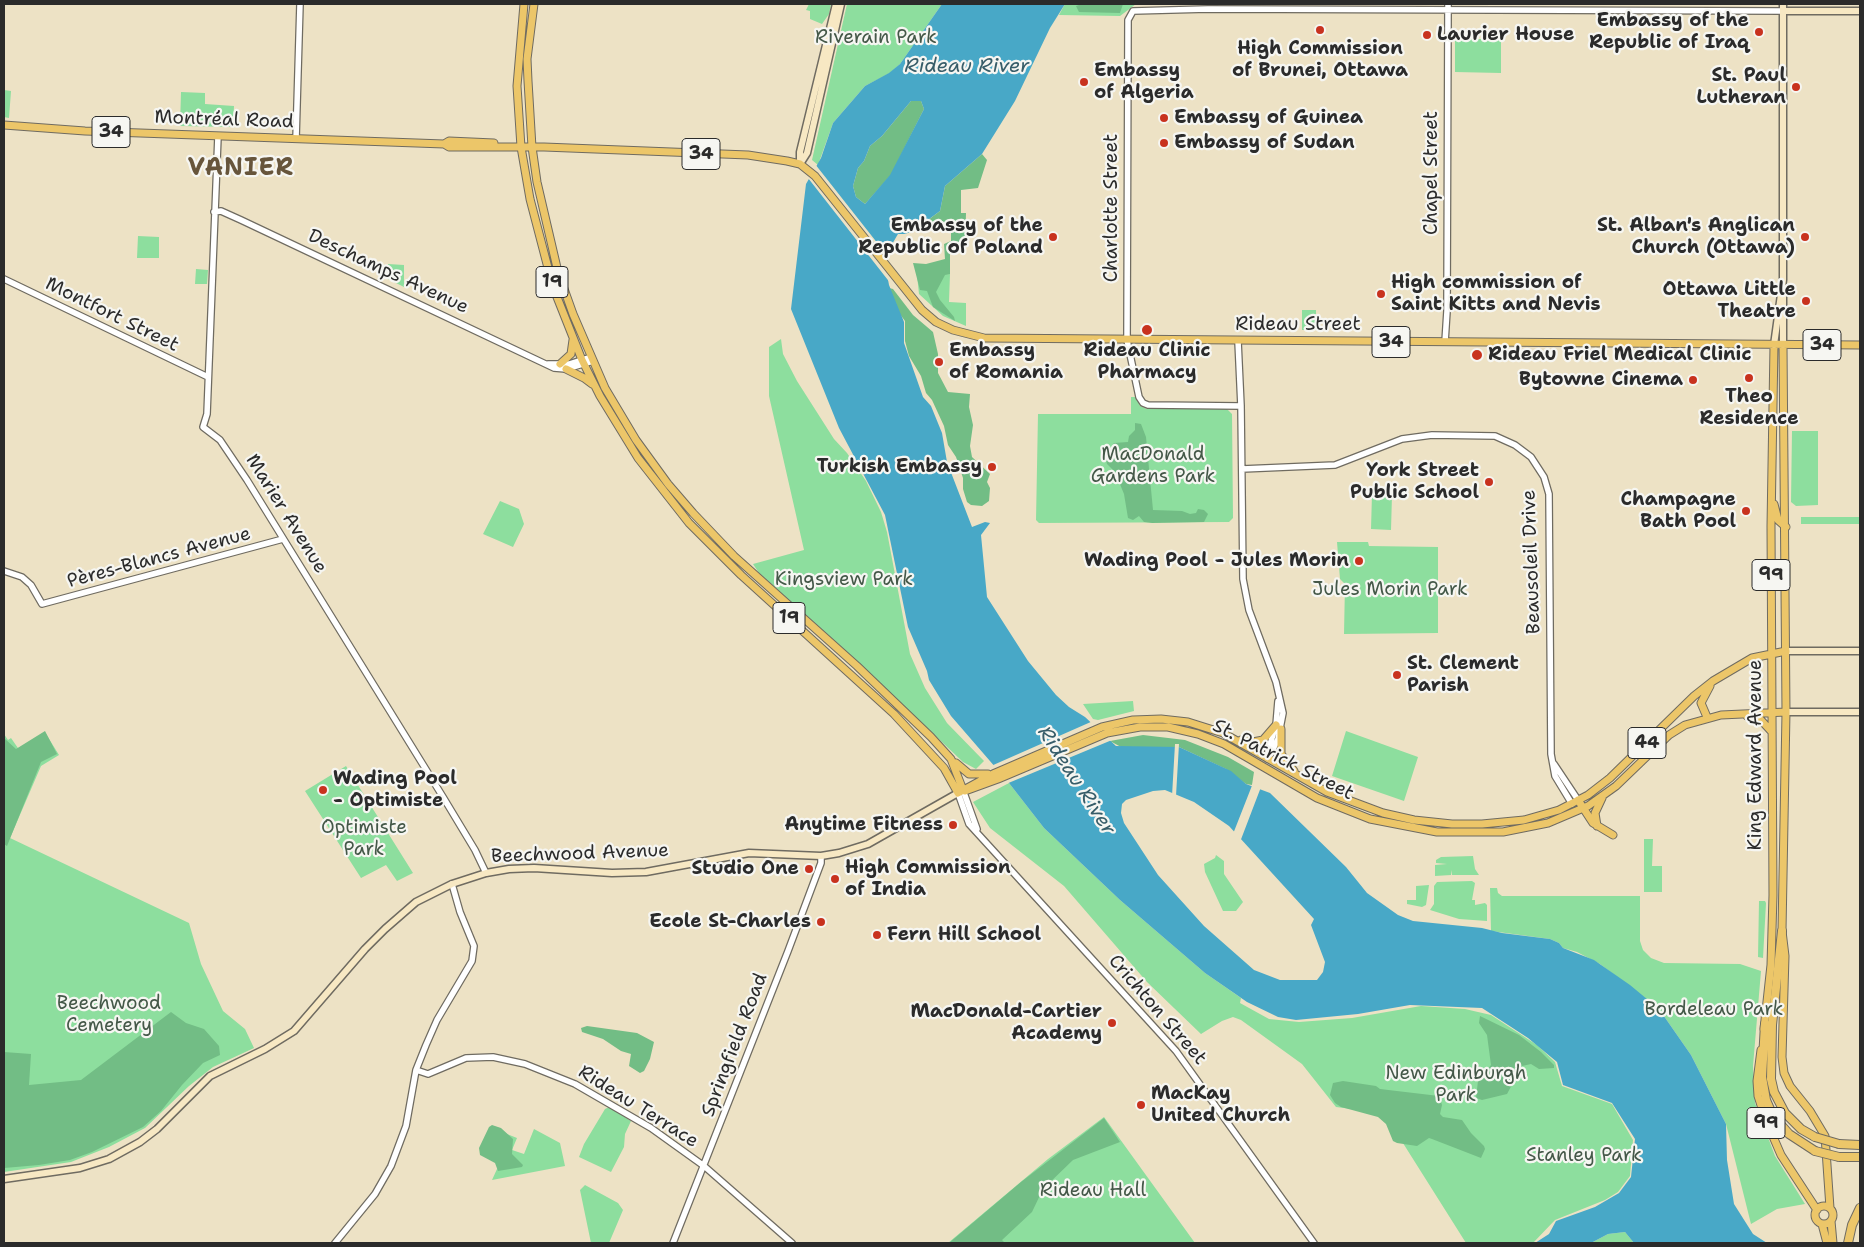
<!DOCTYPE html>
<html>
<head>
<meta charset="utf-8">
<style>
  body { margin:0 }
  #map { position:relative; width:1864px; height:1247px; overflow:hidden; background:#ede2c5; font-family:"Shantell Sans",sans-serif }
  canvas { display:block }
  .frame { position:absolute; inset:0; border:5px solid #2b2b2b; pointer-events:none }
</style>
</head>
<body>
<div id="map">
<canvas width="1864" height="1247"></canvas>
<div class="frame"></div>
</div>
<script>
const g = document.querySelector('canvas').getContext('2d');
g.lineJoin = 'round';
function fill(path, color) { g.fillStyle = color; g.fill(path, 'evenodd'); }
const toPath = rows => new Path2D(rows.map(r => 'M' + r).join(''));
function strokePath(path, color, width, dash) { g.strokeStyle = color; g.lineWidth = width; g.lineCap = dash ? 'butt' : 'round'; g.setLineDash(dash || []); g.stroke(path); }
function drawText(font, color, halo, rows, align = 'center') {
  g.font = font + ' "Shantell Sans",sans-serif'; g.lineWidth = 4.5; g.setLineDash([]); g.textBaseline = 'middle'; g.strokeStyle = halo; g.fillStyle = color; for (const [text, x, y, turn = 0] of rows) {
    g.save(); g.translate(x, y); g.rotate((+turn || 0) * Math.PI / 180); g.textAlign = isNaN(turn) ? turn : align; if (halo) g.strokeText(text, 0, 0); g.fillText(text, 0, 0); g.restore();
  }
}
fill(toPath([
  [809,4,831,4,829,14,822,24,810,19,810,11,806,10],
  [847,4,942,4,900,64,890,73,865,86,833,123,818,165,812,160],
  [1065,4,1136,4,1120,16,1059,15],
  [1455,39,1501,39,1501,73,1455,72],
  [4,90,11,91,9,118,4,117],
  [181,92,205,93,205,104,234,106,233,127,180,126],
  [138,236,159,237,159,258,137,258],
  [388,264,404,265,404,287,388,279],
  [196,269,208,270,207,284,195,284],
  [950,274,949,302,966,303,966,326,943,316,919,294,917,275],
  [1302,310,1316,310,1316,330,1302,330],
  [781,339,783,354,797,381,834,439,847,453,866,481,881,512,887,532,910,654,925,688,947,723,984,761,976,769,963,762,907,709,844,653,817,625,759,573,753,564,804,550,769,396,769,347],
  [1131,397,1136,397,1140,406,1147,409,1227,409,1232,414,1233,518,1229,522,1039,523,1036,520,1038,414,1131,414],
  [1792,431,1818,431,1818,505,1796,506,1791,502],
  [1372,494,1392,495,1391,530,1371,529],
  [500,501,519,509,524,524,513,547,483,534],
  [1801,517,1860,517,1860,524,1801,524],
  [1337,542,1368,542,1369,546,1438,547,1438,633,1344,634,1345,584,1340,579],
  [1133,701,1134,711,1098,720,1093,719,1083,704],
  [1346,731,1418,757,1404,801,1332,776],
  [4,734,8,740,11,738,20,751,46,734,59,755,41,766,10,838,189,923,201,964,223,1011,245,1029,254,1048,213,1067,189,1086,145,1128,109,1147,71,1162,4,1172],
  [346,766,413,873,397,881,386,865,361,878,305,791],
  [1009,783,1044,828,1120,900,1205,973,1241,998,1240,1003,1269,1019,1299,1022,1352,1018,1421,1006,1465,1009,1491,1015,1537,1045,1555,1062,1562,1086,1612,1104,1633,1140,1630,1176,1618,1192,1605,1200,1555,1220,1533,1243,1466,1243,1384,1113,1336,1107,1302,1064,1241,1020,1233,1017,1222,1021,1201,1034,1147,982,1064,886,990,828,973,802],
  [1644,839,1653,839,1652,866,1662,866,1662,892,1644,892],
  [1216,855,1224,861,1224,874,1243,902,1236,911,1223,911,1205,872,1204,864,1215,858],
  [1473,856,1475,869,1479,875,1452,875,1452,870,1451,875,1435,876,1435,865,1447,864,1436,863,1436,860,1441,857],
  [1472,881,1475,883,1472,900,1475,900,1475,905,1485,903,1487,905,1487,921,1459,919,1430,910,1434,904,1434,886,1437,882],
  [1429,885,1426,905,1422,907,1407,904,1407,900,1416,900,1416,886],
  [1490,888,1497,888,1498,893,1502,896,1640,896,1640,941,1643,950,1651,958,1664,963,1740,964,1761,971,1753,1066,1755,1103,1775,1156,1805,1204,1777,1209,1751,1224,1726,1124,1691,1055,1659,1009,1600,964,1577,952,1563,948,1559,943,1550,939,1491,931],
  [1759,901,1765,901,1766,903,1763,958,1758,957],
  [609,1107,631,1121,625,1134,624,1147,611,1172,579,1157,584,1144,605,1109],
  [1104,1117,1195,1243,948,1243,1048,1159],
  [492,1128,517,1138,512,1150,524,1154,534,1129,560,1143,565,1166,492,1180,502,1158],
  [585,1185,618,1203,623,1210,609,1243,591,1243,580,1190],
  [1625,1232,1634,1243,1591,1243,1608,1234]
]), '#8dde9e');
fill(toPath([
  [1082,4,1123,4,1120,13,1079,12,1076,6],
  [911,101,921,101,924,109,891,175,865,204,856,197,853,186,858,168,864,161,870,146,882,136],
  [982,154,987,160,978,188,961,190,961,213,966,213,965,249,950,249,950,274,945,275,936,292,940,300,954,317,955,321,933,307,927,291,920,290,913,263,926,264,945,259,944,244,951,241,951,224,927,226,924,223,940,211,945,186],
  [889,288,893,289,913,315,933,332,938,354,938,373,948,392,970,394,969,407,973,425,970,446,972,457,990,474,987,482,990,488,989,501,982,506,971,505,967,502,963,489,963,478,956,457,948,445,944,426,932,400,926,393,921,376,909,356,905,341,905,321,899,313],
  [1135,423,1141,424,1146,437,1153,510,1182,511,1190,514,1196,513,1198,509,1204,510,1208,514,1204,522,1152,523,1144,522,1139,516,1133,520,1128,518,1124,494,1115,472,1107,464,1105,456,1114,443,1128,442,1129,436,1135,430],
  [45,731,57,754,41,762,7,846,4,844,4,738,16,749],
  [1143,735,1185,740,1228,757,1254,772,1252,785,1246,784,1226,769,1179,747,1121,747,1110,741],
  [171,1012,186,1023,204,1029,219,1046,220,1055,203,1063,182,1085,161,1111,143,1127,92,1152,70,1160,39,1165,4,1168,4,1052,31,1054,29,1085,81,1080],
  [1480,1016,1519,1035,1541,1052,1554,1065,1554,1068,1539,1069,1531,1064,1522,1066,1507,1094,1482,1100,1476,1098,1478,1081,1491,1065,1487,1035,1479,1023],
  [587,1026,637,1033,654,1042,650,1059,644,1071,640,1073,629,1066,631,1054,621,1051,603,1039,582,1032,581,1028],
  [1343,1081,1376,1086,1380,1089,1439,1096,1442,1105,1440,1114,1443,1117,1462,1120,1471,1133,1484,1146,1485,1149,1481,1158,1432,1139,1429,1138,1417,1146,1397,1143,1393,1141,1386,1124,1378,1117,1341,1107,1335,1103,1330,1095,1333,1083],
  [1104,1118,1120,1142,1073,1160,1043,1189,1032,1212,1002,1240,1005,1243,949,1243,1021,1182],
  [492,1125,501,1128,513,1139,512,1154,523,1165,522,1167,498,1171,495,1163,480,1155,479,1148,489,1127]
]), '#72bd85');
fill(toPath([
  [942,4,1065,4,1050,28,1015,101,982,154,945,186,940,211,913,231,905,234,898,234,891,246,883,252,889,285,904,322,904,343,923,397,931,406,942,433,947,462,972,527,985,522,990,523,981,535,987,597,1028,661,1056,695,1069,707,1085,717,1116,746,1179,747,1231,771,1246,784,1270,793,1346,867,1367,893,1398,915,1413,921,1482,928,1502,933,1550,939,1559,943,1563,948,1594,960,1630,985,1659,1009,1691,1055,1726,1124,1727,1160,1734,1204,1753,1234,1767,1243,1634,1243,1625,1232,1608,1234,1591,1243,1535,1243,1549,1234,1556,1221,1595,1207,1619,1193,1631,1177,1635,1139,1612,1103,1563,1085,1557,1062,1528,1038,1482,1008,1410,1005,1358,1014,1296,1020,1278,1017,1247,1002,1205,973,1120,900,1044,828,1009,783,951,716,929,680,927,671,908,627,885,515,839,428,791,309,806,184,821,158,833,123,865,86,889,73,900,64],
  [911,101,921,101,924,109,890,175,865,204,856,197,853,186,858,168,864,161,870,146,882,136],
  [1165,790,1194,802,1229,826,1314,919,1311,925,1325,962,1323,972,1317,980,1280,980,1254,970,1204,926,1158,875,1124,823,1121,813,1122,804,1126,800,1153,791]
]), '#48a8c7');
fill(toPath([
  [815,164,886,254,891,284,808,178],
  [1093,721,1112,740,1006,784,991,766],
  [1175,744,1179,744,1176,796,1172,796],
  [1253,783,1261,787,1240,842,1233,834]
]), '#ede2c5');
const tertiary = toPath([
  [218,136,207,414,203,427,220,440,247,480,443,797,475,850,486,873],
  [296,139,300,4],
  [214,212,221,211,241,220,554,368,566,369,593,361],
  [4,279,208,377],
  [1238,341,1241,406,1243,579,1249,610,1276,682,1283,713,1278,739,1268,759],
  [1445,342,1447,311,1448,4],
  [548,364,569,364,591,357],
  [1241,406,1148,405,1143,403,1139,397,1127,340,1128,20,1133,11,1208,9,1783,11],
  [1242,469,1335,465,1402,439,1432,435,1495,436,1515,445,1531,457,1544,477,1549,494,1551,754,1555,776,1572,804],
  [4,571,22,577,31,585,42,604,283,539],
  [1268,759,1268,751,1276,725,1278,701],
  [1554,764,1578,800],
  [963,790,977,829],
  [958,793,969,824,1176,1051,1314,1243],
  [416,1070,428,1074,466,1058,493,1057,525,1064,575,1084,651,1128,704,1166,792,1243],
  [335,1243,375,1194,391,1166,406,1126,416,1070,426,1045,437,1020,472,961,474,946,460,912,452,884],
  [673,1243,788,951,821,863,821,856]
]);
const secondary = toPath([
  [1783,11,1860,11],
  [800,163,800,152,836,4],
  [800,164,807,153,841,4],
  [1774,345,1783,280,1783,4],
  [1783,345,1783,287],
  [1786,651,1860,651],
  [1786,712,1860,712],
  [4,1179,80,1168,109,1159,140,1142,157,1129,210,1076,265,1049,294,1031,365,949,385,929,416,902,452,884,486,873,509,869,534,868,612,873,646,872,749,853,821,856,839,853,868,844,958,793]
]);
const primary = toPath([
  [524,4,517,86,521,147,530,199,553,287,582,360,600,396,638,458,689,523,741,575,894,714,944,768,958,793,993,774,1102,727,1133,720,1161,719,1188,722,1223,733,1327,792,1383,813,1414,820,1452,824,1482,824,1524,820,1559,810,1588,795,1610,778,1694,696,1713,681,1752,658,1786,651],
  [534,4,527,59,528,81,532,147,537,182,558,272,573,314,605,388,636,440,668,484,693,513,734,556,857,666,931,737,951,759,963,790],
  [4,125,85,131,444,144,449,147,544,147,748,155,787,161,800,164,815,176,922,310,936,322,953,330,984,338,1860,345],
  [444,144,449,141,494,143],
  [1783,345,1786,712,1782,931,1785,956,1782,1057,1784,1073,1790,1086,1810,1111,1825,1136,1830,1208],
  [560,364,571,354,573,340],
  [566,369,584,378,592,384],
  [1774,504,1778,520,1786,527],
  [1747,716,1760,719,1771,731],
  [1707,717,1701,703,1710,686],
  [1281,729,1281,754,1294,771],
  [1241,740,1253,742,1263,740,1276,725],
  [956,763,969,774,988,774],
  [965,791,998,779,1107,733,1140,727,1168,727,1198,734,1224,744,1317,798,1370,819,1437,832,1503,832,1548,823,1588,806,1616,786,1669,735,1685,725,1721,715,1786,712],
  [1578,800,1593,823,1613,835],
  [1597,826,1595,813,1602,798],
  [1764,1029,1771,965,1773,895,1771,526,1774,345],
  [1761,1050,1757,1081,1758,1096,1765,1118,1781,1155,1817,1210],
  '1815 1215a9 9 0 1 1 18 0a9 9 0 1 1-18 0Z',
  [1831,1221,1833,1243],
  [1822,1224,1827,1243]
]);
const motorway = toPath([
  [1782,931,1772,1025,1771,1079,1774,1092,1785,1113,1801,1129,1815,1137],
  [1765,1024,1762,1077,1766,1100,1773,1116,1789,1134,1815,1151],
  [1839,1144,1860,1145],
  [1839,1157,1860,1157],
  [1848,1243,1852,1225,1860,1208]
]);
strokePath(tertiary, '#6f6b61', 8);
strokePath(secondary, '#6f6b61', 9);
strokePath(primary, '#6f6b61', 9);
strokePath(motorway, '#6f6b61', 10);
strokePath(tertiary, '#fff', 5.5);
strokePath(secondary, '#f7e8c3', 6);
strokePath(primary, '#ecc669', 7);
strokePath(motorway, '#ecc669', 8);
const motorwayBridge = toPath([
  [1815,1137,1839,1144],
  [1815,1151,1839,1157]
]);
strokePath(motorwayBridge, '#6f6b61', 10, []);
strokePath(motorwayBridge, '#ecc669', 8);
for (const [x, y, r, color] of [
  [1320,30,5,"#c8321e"],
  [1759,32,5,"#c8321e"],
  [1427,35,5,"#c8321e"],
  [1084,82,5,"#c8321e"],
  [1796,87,5,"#c8321e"],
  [1164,118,5,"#c8321e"],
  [1164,143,5,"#c8321e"],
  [1053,237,5,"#c8321e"],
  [1805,237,5,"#c8321e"],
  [1381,294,5,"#c8321e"],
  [1806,301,5,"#c8321e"],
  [1147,330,6,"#c8321e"],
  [1477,355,6,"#c8321e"],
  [939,362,5,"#c8321e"],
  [1749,378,5,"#c8321e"],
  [1693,380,5,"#c8321e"],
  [992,467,5,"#c8321e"],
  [1489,482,5,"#c8321e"],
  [1746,511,5,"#c8321e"],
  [1359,561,5,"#c8321e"],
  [1397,675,5,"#c8321e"],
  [323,790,5,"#c8321e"],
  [953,825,5,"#c8321e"],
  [809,869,5,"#c8321e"],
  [835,879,5,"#c8321e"],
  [821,922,5,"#c8321e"],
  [877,935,5,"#c8321e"],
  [1112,1023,5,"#c8321e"],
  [1141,1105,5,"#c8321e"]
]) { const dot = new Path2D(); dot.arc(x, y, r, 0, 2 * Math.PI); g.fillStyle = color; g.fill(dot); strokePath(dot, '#f6f6f2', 2); }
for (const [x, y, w] of [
  [111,132,38],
  [701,154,38],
  [552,282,32],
  [1391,342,38],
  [1822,345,38],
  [1771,575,38],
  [789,618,32],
  [1647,743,38],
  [1766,1123,38]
]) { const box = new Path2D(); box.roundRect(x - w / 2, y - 15.5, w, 31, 4); g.fillStyle = '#f6f6f2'; g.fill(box); strokePath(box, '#2b2b2b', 1); }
drawText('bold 18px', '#2b2b2b', null, [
  ["34",111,132],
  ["34",701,154],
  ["19",552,282],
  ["34",1391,342],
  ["34",1822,345],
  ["99",1771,575],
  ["19",789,618],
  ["44",1647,743],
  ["99",1766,1123]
]);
drawText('bold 19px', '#2b2b2b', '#f6f6f2', [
  ["Embassy of the",1749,21],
  ["Republic of Iraq",1749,43],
  ["Laurier House",1437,35,"left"],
  ["High Commission",1320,49,"center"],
  ["of Brunei, Ottawa",1320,71,"center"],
  ["Embassy",1094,71,"left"],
  ["of Algeria",1094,93,"left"],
  ["St. Paul",1786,76],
  ["Lutheran",1786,98],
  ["Embassy of Guinea",1174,118,"left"],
  ["Embassy of Sudan",1174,143,"left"],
  ["Embassy of the",1043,226],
  ["Republic of Poland",1043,248],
  ["St. Alban's Anglican",1795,226],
  ["Church (Ottawa)",1795,248],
  ["High commission of",1391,283,"left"],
  ["Saint Kitts and Nevis",1391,305,"left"],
  ["Ottawa Little",1796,290],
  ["Theatre",1796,312],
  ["Embassy",949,351,"left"],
  ["of Romania",949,373,"left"],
  ["Rideau Clinic",1147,351,"center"],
  ["Pharmacy",1147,373,"center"],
  ["Rideau Friel Medical Clinic",1488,355,"left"],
  ["Bytowne Cinema",1683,380],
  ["Theo",1749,397,"center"],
  ["Residence",1749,419,"center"],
  ["Turkish Embassy",982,467],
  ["York Street",1479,471],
  ["Public School",1479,493],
  ["Champagne",1736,500],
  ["Bath Pool",1736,522],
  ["Wading Pool - Jules Morin",1349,561],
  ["St. Clement",1407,664,"left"],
  ["Parish",1407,686,"left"],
  ["Wading Pool",333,779,"left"],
  ["- Optimiste",333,801,"left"],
  ["Anytime Fitness",943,825],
  ["High Commission",845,868,"left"],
  ["of India",845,890,"left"],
  ["Studio One",799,869],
  ["Ecole St-Charles",811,922],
  ["Fern Hill School",887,935,"left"],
  ["MacDonald-Cartier",1102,1012],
  ["Academy",1102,1034],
  ["MacKay",1151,1094,"left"],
  ["United Church",1151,1116,"left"]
], 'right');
drawText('19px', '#445848', '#f6f6f2', [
  ["Riverain Park",876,38],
  ["MacDonald",1153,455],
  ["Gardens Park",1153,477],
  ["Kingsview Park",844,580],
  ["Jules Morin Park",1390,590],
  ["Optimiste",364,828],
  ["Park",364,850],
  ["Beechwood",109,1004],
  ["Cemetery",109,1026],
  ["Bordeleau Park",1714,1010],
  ["New Edinburgh",1456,1074],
  ["Park",1456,1096],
  ["Stanley Park",1584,1156],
  ["Rideau Hall",1093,1191]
]);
drawText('19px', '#2b2b2b', '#f6f6f2', [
  ["Montréal Road",224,120,2],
  ["Chapel Street",1432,173,-90],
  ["Charlotte Street",1112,208,-90],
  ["Deschamps Avenue",388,272,25],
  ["Montfort Street",112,315,26],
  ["Rideau Street",1298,325],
  ["Marier Avenue",286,514,58],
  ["Pères-Blancs Avenue",159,558,-15],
  ["Beausoleil Drive",1532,562,-92],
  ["King Edward Avenue",1756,755,-90],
  ["St. Patrick Street",1283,760,27],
  ["Beechwood Avenue",580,854,-2],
  ["Crichton Street",1157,1010,49],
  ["Springfield Road",735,1045,-69],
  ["Rideau Terrace",638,1107,32]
]);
drawText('italic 20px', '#375d69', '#f6f6f2', [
  ["Rideau River",967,67],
  ["Rideau River",1076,781,57]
]);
g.letterSpacing = '1px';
drawText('bold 24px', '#67553b', '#f6f6f2', [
  ["VANIER",241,169]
]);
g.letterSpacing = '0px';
</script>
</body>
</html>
